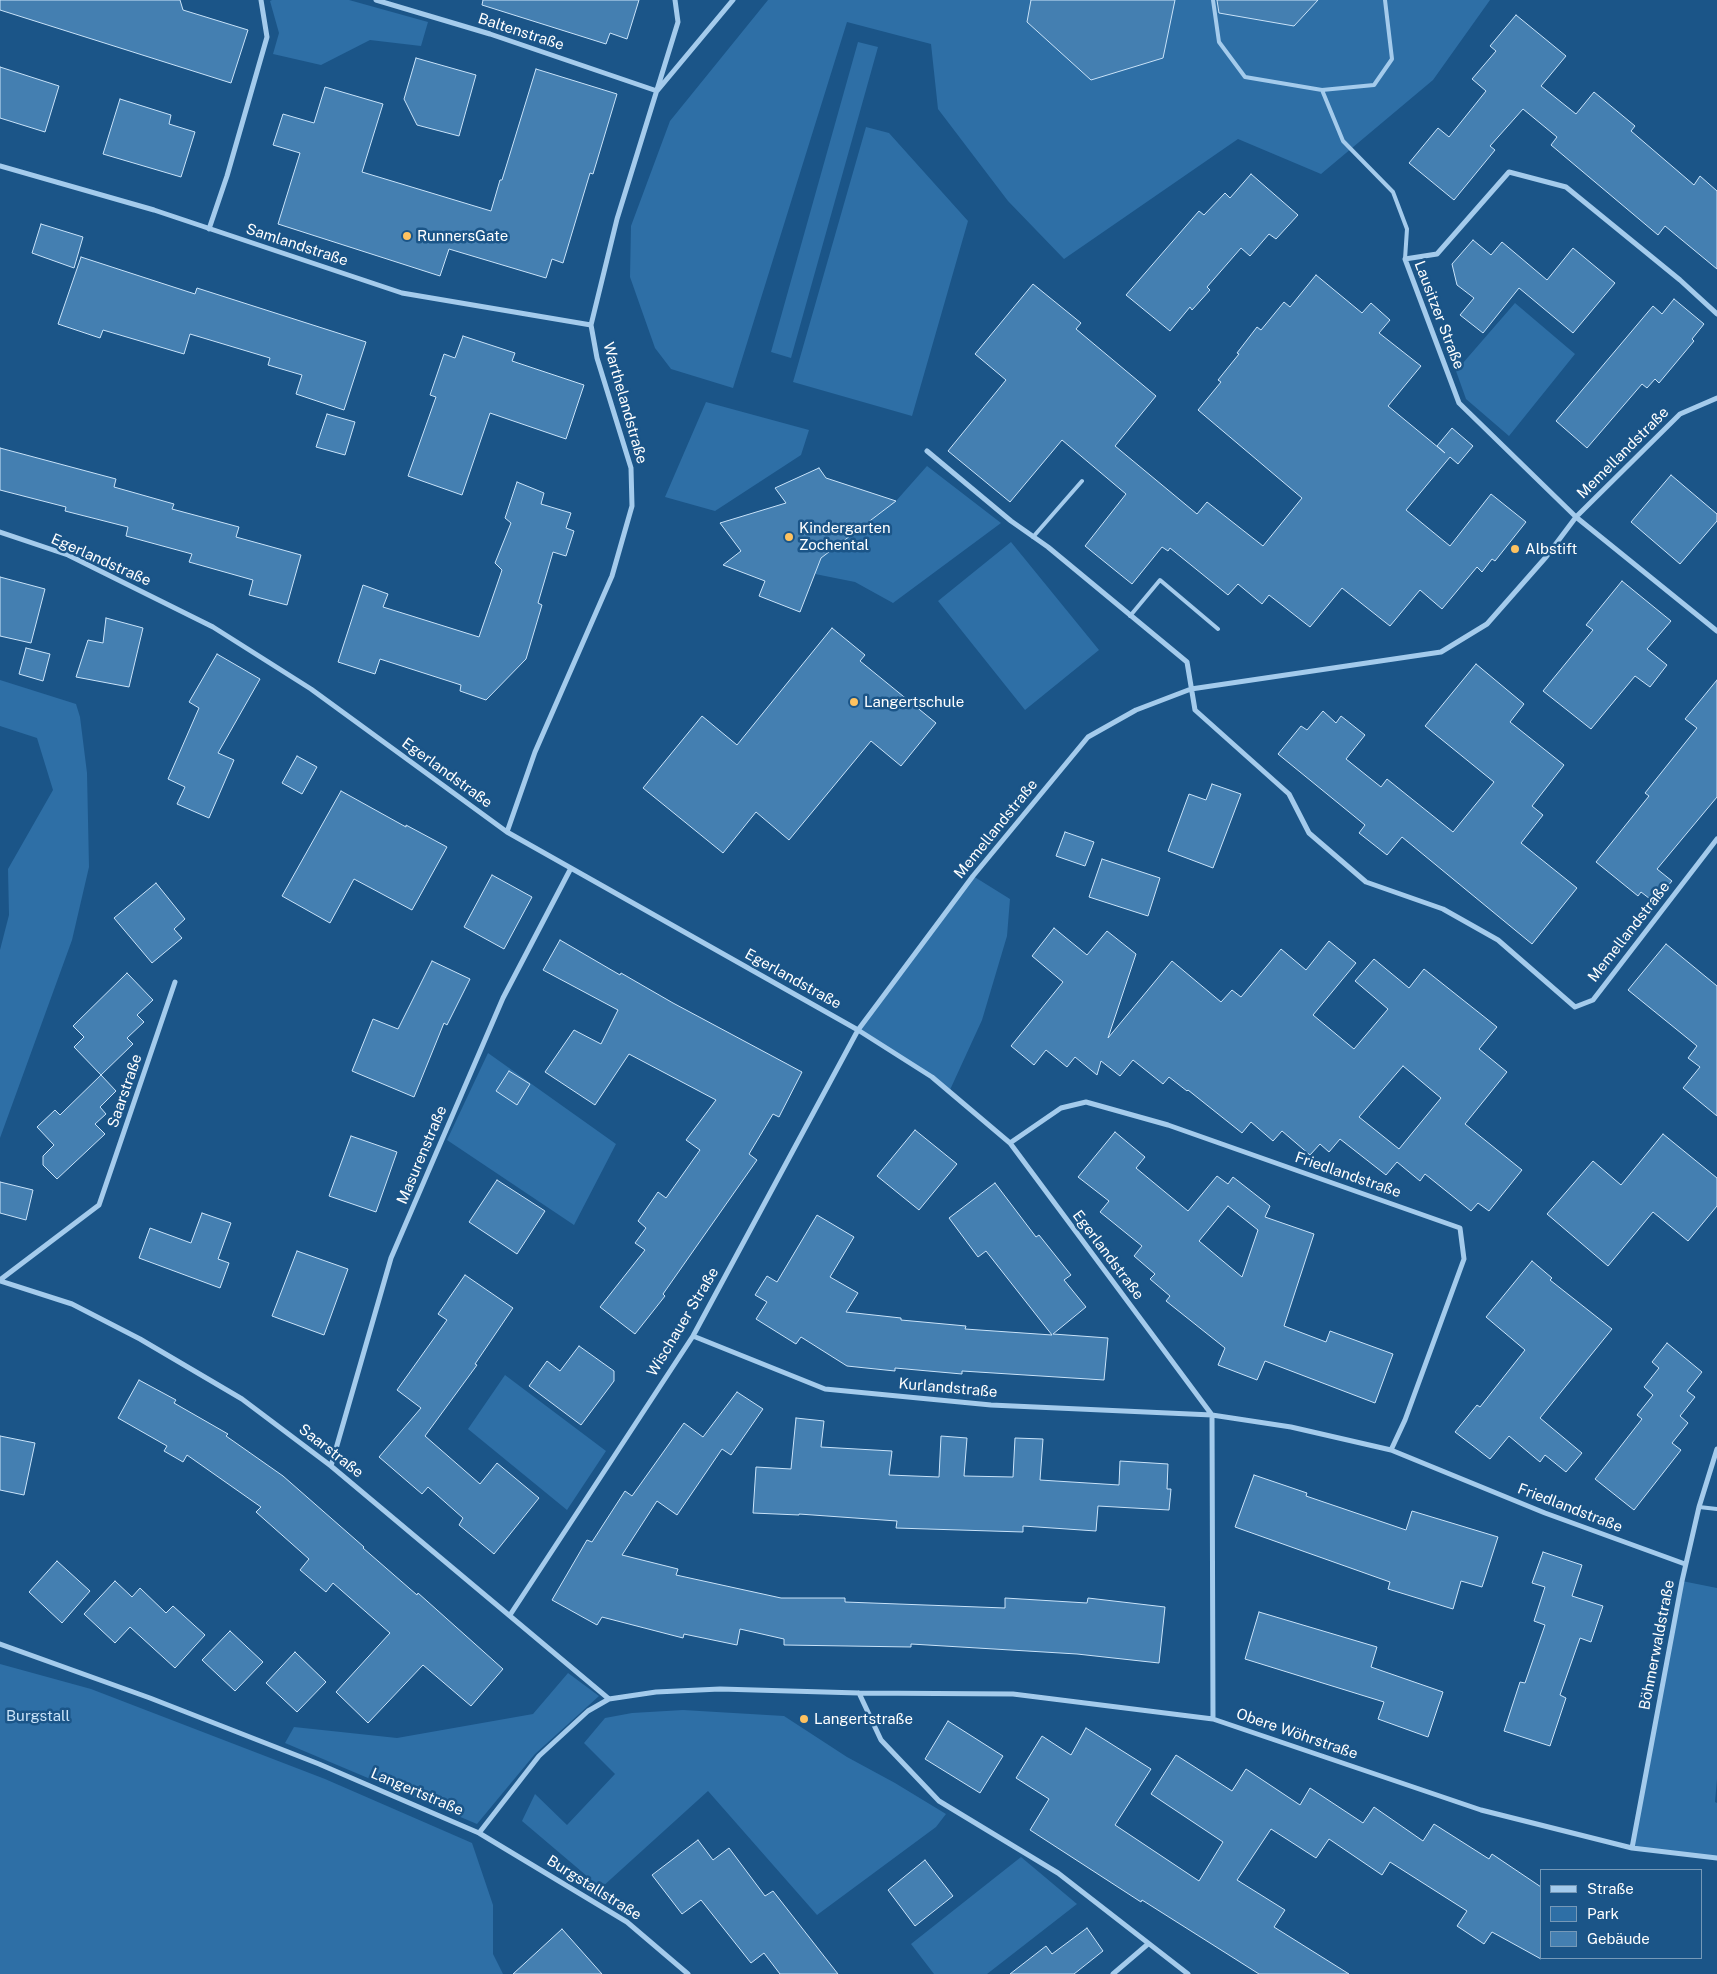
<!DOCTYPE html>
<html>
<head>
<meta charset="utf-8">
<style>
  body { margin:0 }
  #map { position:relative; width:1717px; height:1974px; overflow:hidden; background:#1b5588; font-family:"Public Sans",sans-serif }
  canvas { display:block }
  .legend { position:absolute; left:1540px; top:1869px; width:162px; height:90px; box-sizing:border-box; background:#1b5588; border:1px solid #7699b8; margin:0; padding:6px 9px; list-style:none; font-size:15px; color:#fff }
  .legend li { display:flex; align-items:center; gap:10px; height:25px }
  .legend b { width:25px; border:1px solid #7699b8 }
</style>
</head>
<body>
<div id="map">
<canvas width="1717" height="1974"></canvas>
<ul class="legend">
<li><b style="height:6px;background:#a4cbec"></b>Straße</li>
<li><b style="height:14px;background:#2e6fa6"></b>Park</li>
<li><b style="height:14px;background:#447fb1"></b>Gebäude</li>
</ul>
</div>
<script>
const g = document.querySelector('canvas').getContext('2d');
g.lineJoin = 'round';
function fill(path, color) { g.fillStyle = color; g.fill(path, 'evenodd'); }
const toPath = rows => new Path2D(rows.map(r => 'M' + r).join(''));
function strokePath(path, color, width, dash) { g.strokeStyle = color; g.lineWidth = width; g.lineCap = dash ? 'butt' : 'round'; g.setLineDash(dash || []); g.stroke(path); }
function drawText(font, color, halo, rows, align = 'center') {
  g.font = font + ' "Public Sans",sans-serif'; g.lineWidth = 5; g.setLineDash([]); g.textBaseline = 'middle'; g.strokeStyle = halo; g.fillStyle = color; for (const [text, x, y, turn = 0] of rows) {
    g.save(); g.translate(x, y); g.rotate((+turn || 0) * Math.PI / 180); g.textAlign = isNaN(turn) ? turn : align; if (halo) g.strokeText(text, 0, 0); g.fillText(text, 0, 0); g.restore();
  }
}
fill(toPath([
  [272,0,349,0,428,22,421,46,370,40,321,65,273,54,279,33,270,1],
  [768,0,1490,0,1433,80,1321,174,1238,139,1064,259,1008,201,938,109,931,44,847,22,733,388,671,369,655,348,630,277,631,226,670,121],
  [858,42,878,47,791,358,771,352],
  [866,127,889,133,968,221,912,416,793,382],
  [1515,303,1575,354,1509,436,1466,399,1456,371],
  [706,402,809,430,801,455,715,511,665,497],
  [927,466,1001,523,893,603,855,582,815,574,805,570,896,501],
  [1011,542,1099,650,1025,710,938,601],
  [0,680,76,704,80,717,87,773,89,867,72,940,0,1138,0,950,9,915,8,869,53,790,37,738,0,726],
  [973,876,1010,899,1007,936,982,1020,949,1092,932,1077,859,1030],
  [488,1053,616,1144,574,1225,447,1140],
  [505,1375,606,1451,567,1510,468,1429],
  [1682,1581,1717,1588,1717,1779,1715,1802,1717,1803,1717,1858,1632,1848],
  [0,1664,91,1689,325,1779,472,1843,493,1905,493,1954,503,1974,0,1974],
  [568,1673,599,1696,535,1754,477,1824,285,1743,294,1727,397,1738,533,1714],
  [683,1710,784,1716,847,1757,895,1783,946,1814,936,1827,817,1915,708,1791,601,1888,522,1821,535,1794,567,1825,615,1774,584,1743,605,1718,632,1713],
  [1021,1857,1077,1904,987,1974,934,1974,911,1944]
]), '#2e6fa6');
const building = toPath([
  [0,0,180,0,183,10,248,30,231,83,0,10,0,0],
  [483,0,639,0,627,39,610,33,606,44,482,5,483,0],
  [1031,0,1175,0,1163,58,1091,80,1027,22,1031,0],
  [1217,0,1318,0,1294,26,1219,13,1217,0],
  [1516,15,1566,56,1541,86,1576,114,1594,92,1635,126,1631,131,1694,185,1700,176,1717,191,1717,269,1665,226,1658,235,1551,145,1557,137,1523,109,1490,146,1495,150,1454,200,1409,163,1438,128,1449,137,1486,91,1472,79,1496,51,1490,46,1516,15],
  [416,58,476,75,459,136,417,125,404,99,416,58],
  [0,67,59,86,45,132,0,118,0,67],
  [536,69,617,94,593,174,590,173,563,263,552,259,546,278,449,249,440,276,278,224,300,153,273,145,283,114,314,123,325,87,383,104,362,172,491,211,500,180,502,180,536,69],
  [120,99,171,115,169,124,195,132,181,177,103,154,120,99],
  [1251,174,1298,215,1276,239,1269,234,1250,256,1241,248,1207,287,1210,290,1192,310,1190,307,1170,331,1126,295,1199,211,1204,215,1225,193,1230,198,1251,174],
  [41,224,83,237,74,268,32,253,41,224],
  [1473,240,1491,255,1502,242,1547,280,1573,248,1615,283,1573,333,1519,288,1483,333,1460,315,1474,298,1457,285,1452,264,1473,240],
  [81,257,195,294,197,288,366,342,344,410,296,394,302,375,268,365,270,358,190,334,184,354,103,330,100,338,58,324,81,257],
  [1316,275,1362,313,1371,303,1390,320,1379,333,1421,366,1388,406,1445,453,1437,446,1452,428,1473,446,1458,464,1450,457,1406,510,1450,546,1491,494,1526,522,1495,561,1492,559,1482,572,1477,567,1442,609,1420,590,1390,626,1342,588,1310,627,1269,595,1262,604,1238,584,1228,595,1170,548,1168,551,1162,547,1132,584,1085,546,1126,494,1062,440,1010,502,948,451,1006,380,975,354,1033,284,1081,323,1076,329,1156,396,1115,446,1197,514,1207,502,1263,546,1302,498,1198,410,1221,382,1218,380,1239,354,1237,353,1257,327,1261,330,1284,302,1290,307,1316,275],
  [1674,299,1704,324,1692,339,1694,341,1659,383,1655,379,1647,388,1642,384,1587,448,1556,421,1653,306,1662,314,1674,299],
  [463,336,515,353,512,361,584,385,566,439,490,413,462,495,408,476,436,397,430,395,444,354,455,358,463,336],
  [327,414,355,422,345,455,316,447,327,414],
  [0,448,116,479,114,487,174,504,172,509,239,527,236,537,301,555,287,605,249,595,253,580,189,562,192,554,126,536,128,527,65,511,66,507,0,490,0,448],
  [819,468,826,478,896,501,821,558,800,612,759,596,765,581,723,565,741,551,720,523,786,503,775,488,819,468],
  [1671,475,1717,514,1717,521,1680,564,1631,522,1671,475],
  [517,482,544,493,541,504,571,513,566,528,574,531,566,556,553,552,538,603,542,605,526,659,486,700,460,691,461,685,380,659,375,674,338,662,363,585,388,594,383,607,479,637,502,570,495,563,511,523,505,518,517,482],
  [0,577,45,589,31,643,0,636,0,577],
  [1622,581,1671,621,1647,649,1667,665,1650,687,1635,676,1591,729,1543,691,1593,630,1586,625,1622,581],
  [106,618,143,628,129,687,76,677,88,640,103,643,106,618],
  [832,628,865,655,860,661,936,723,901,766,871,741,789,840,756,812,723,853,643,788,702,716,737,745,832,628],
  [26,648,50,654,43,681,19,674,26,648],
  [217,654,260,679,218,753,234,760,209,818,177,804,185,787,168,779,199,708,189,702,217,654],
  [1476,664,1524,704,1510,722,1564,765,1532,806,1543,815,1521,843,1577,888,1532,944,1402,837,1387,855,1359,833,1365,825,1278,754,1301,726,1307,730,1323,711,1336,723,1341,716,1365,735,1346,759,1381,787,1387,779,1453,832,1494,782,1425,726,1476,664],
  [1717,680,1717,797,1657,869,1672,881,1654,902,1641,892,1638,896,1596,862,1649,796,1645,793,1697,728,1685,719,1717,680],
  [297,756,317,767,302,794,282,783,297,756],
  [1212,784,1241,794,1213,868,1168,851,1189,794,1206,800,1212,784],
  [341,791,406,827,406,825,447,847,412,910,354,879,330,923,282,896,341,791],
  [1065,832,1094,842,1085,866,1056,856,1065,832],
  [1102,859,1160,878,1148,916,1089,897,1102,859],
  [492,875,532,897,504,949,464,927,492,875],
  [156,883,185,919,174,929,182,938,152,963,114,918,156,883],
  [1054,928,1087,955,1107,931,1136,954,1108,1038,1172,961,1221,1002,1232,990,1241,997,1281,949,1306,970,1329,941,1356,963,1313,1015,1354,1049,1388,1009,1355,981,1374,959,1409,988,1424,969,1497,1027,1479,1049,1507,1072,1465,1124,1522,1170,1489,1211,1478,1203,1471,1211,1425,1174,1420,1181,1397,1162,1386,1175,1340,1139,1329,1152,1320,1144,1310,1155,1282,1131,1273,1141,1251,1122,1242,1133,1188,1090,1187,1091,1169,1077,1163,1084,1133,1060,1120,1076,1101,1061,1097,1075,1075,1057,1067,1067,1046,1050,1034,1065,1011,1046,1063,982,1032,956,1054,928],
  [1403,1066,1441,1098,1399,1149,1359,1117,1403,1066],
  [560,940,620,975,621,973,673,1003,802,1072,779,1117,773,1114,749,1154,757,1160,663,1294,665,1296,635,1334,600,1307,645,1250,635,1243,646,1228,638,1221,658,1192,666,1198,700,1150,686,1140,716,1100,629,1054,595,1105,545,1072,574,1030,601,1044,618,1010,543,970,560,940],
  [1666,944,1717,986,1717,1116,1683,1088,1700,1067,1688,1058,1697,1046,1628,990,1666,944],
  [432,961,470,979,447,1025,444,1023,414,1097,352,1071,373,1019,398,1029,432,961],
  [127,973,153,1000,137,1015,144,1022,127,1038,133,1044,101,1075,74,1047,84,1037,73,1026,127,973],
  [509,1071,530,1084,517,1105,496,1091,509,1071],
  [101,1075,116,1091,100,1107,106,1114,95,1124,105,1134,57,1179,43,1165,43,1156,54,1145,37,1127,55,1110,60,1115,101,1075],
  [915,1130,957,1164,919,1210,877,1176,915,1130],
  [1115,1132,1145,1157,1136,1168,1188,1211,1217,1176,1228,1184,1233,1177,1270,1206,1265,1217,1314,1234,1284,1326,1326,1342,1330,1331,1393,1354,1375,1403,1265,1361,1257,1380,1218,1365,1225,1348,1166,1301,1170,1296,1150,1279,1155,1274,1134,1256,1142,1246,1100,1212,1109,1201,1078,1177,1115,1132],
  [1228,1206,1258,1230,1242,1277,1199,1241,1228,1206],
  [1663,1134,1717,1178,1717,1206,1688,1241,1653,1212,1608,1266,1547,1214,1593,1161,1621,1185,1663,1134],
  [351,1136,397,1152,376,1212,329,1196,351,1136],
  [497,1180,545,1211,517,1254,469,1222,497,1180],
  [0,1182,33,1190,26,1220,0,1213,0,1182],
  [995,1183,1036,1237,1039,1235,1071,1275,1064,1280,1086,1307,1053,1334,1108,1338,1104,1380,962,1371,962,1374,895,1368,895,1371,847,1366,801,1337,796,1344,756,1319,767,1302,755,1295,767,1276,777,1282,817,1215,854,1237,830,1277,858,1293,846,1312,901,1318,901,1320,966,1326,965,1329,1052,1335,986,1251,978,1257,949,1218,995,1183],
  [202,1213,231,1223,218,1259,229,1263,220,1288,139,1258,150,1228,191,1243,202,1213],
  [297,1251,348,1269,324,1335,272,1316,297,1251],
  [1532,1261,1552,1278,1550,1280,1612,1329,1540,1418,1582,1453,1566,1472,1545,1455,1540,1462,1509,1436,1490,1459,1455,1432,1477,1405,1480,1407,1525,1350,1486,1317,1532,1261],
  [465,1275,513,1308,475,1364,477,1365,425,1436,480,1484,497,1463,539,1498,494,1554,459,1525,463,1518,428,1487,422,1494,379,1457,421,1408,397,1390,447,1320,438,1314,465,1275],
  [1667,1343,1702,1372,1687,1391,1695,1397,1680,1416,1688,1423,1672,1443,1681,1450,1634,1510,1595,1479,1642,1419,1637,1415,1653,1395,1644,1387,1659,1368,1652,1362,1667,1343],
  [579,1346,614,1371,614,1381,581,1425,529,1386,547,1361,560,1371,579,1346],
  [139,1380,176,1400,174,1403,228,1434,226,1436,283,1476,364,1547,363,1548,417,1595,418,1593,503,1669,471,1706,423,1665,368,1723,336,1692,390,1633,333,1583,326,1592,300,1570,309,1559,256,1512,261,1507,187,1455,183,1462,164,1451,167,1446,118,1418,139,1380],
  [737,1392,763,1409,731,1455,722,1449,677,1515,657,1501,622,1555,678,1569,676,1575,781,1598,845,1598,845,1602,1005,1608,1005,1598,1087,1603,1088,1598,1165,1607,1159,1663,1077,1654,911,1644,911,1647,784,1645,784,1639,740,1629,737,1645,684,1634,683,1638,602,1617,597,1625,552,1600,587,1540,592,1542,625,1491,632,1496,684,1423,703,1437,737,1392],
  [796,1418,824,1421,821,1447,892,1451,889,1475,939,1477,941,1436,967,1438,964,1476,1013,1477,1015,1438,1043,1439,1040,1480,1119,1485,1120,1461,1168,1464,1167,1489,1171,1489,1169,1510,1098,1506,1096,1531,1023,1526,1023,1532,896,1528,897,1521,799,1514,799,1515,753,1513,756,1467,791,1469,796,1418],
  [0,1436,35,1443,24,1495,0,1490,0,1436],
  [1254,1475,1307,1493,1306,1496,1406,1530,1412,1511,1498,1537,1482,1587,1461,1581,1453,1609,1388,1589,1390,1582,1235,1527,1254,1475],
  [1543,1552,1582,1565,1572,1596,1603,1606,1591,1642,1580,1638,1560,1695,1566,1698,1550,1746,1504,1731,1520,1682,1525,1683,1545,1625,1534,1621,1545,1587,1532,1583,1543,1552],
  [57,1561,90,1591,62,1623,29,1592,57,1561],
  [115,1581,132,1597,140,1588,166,1613,173,1606,205,1635,175,1668,130,1627,115,1643,84,1614,115,1581],
  [1259,1612,1377,1647,1371,1667,1443,1692,1428,1737,1378,1719,1384,1702,1245,1659,1259,1612],
  [230,1631,263,1662,235,1691,202,1660,230,1631],
  [295,1652,326,1682,297,1712,266,1683,295,1652],
  [948,1721,1003,1756,980,1793,925,1759,948,1721],
  [1086,1728,1151,1769,1115,1825,1199,1881,1223,1842,1151,1794,1176,1755,1232,1791,1246,1769,1300,1805,1310,1788,1363,1823,1374,1807,1423,1841,1434,1824,1489,1859,1492,1854,1541,1887,1541,1959,1492,1932,1484,1944,1457,1926,1467,1911,1390,1862,1382,1875,1329,1839,1316,1858,1271,1829,1237,1880,1285,1910,1274,1927,1349,1974,1259,1974,1142,1900,1141,1902,1030,1830,1049,1799,1016,1778,1042,1736,1071,1755,1086,1728],
  [698,1840,713,1860,729,1848,765,1896,773,1891,838,1974,780,1974,764,1953,751,1963,701,1900,682,1914,652,1875,698,1840],
  [925,1860,953,1896,915,1926,888,1890,925,1860],
  [1087,1928,1103,1951,1074,1974,1010,1974,1046,1946,1052,1954,1087,1928],
  [562,1929,602,1974,513,1974,562,1929]
]);
fill(building, '#447fb1');
strokePath(building, '#c9e3f9', 1);
strokePath(toPath([
  [1213,0,1219,42,1245,77,1322,90,1374,85,1392,59,1385,0],
  [1322,90,1343,141,1393,192,1407,229,1405,259],
  [1033,537,1082,481],
  [1130,616,1160,580,1218,629],
  [1699,1507,1717,1509]
]), '#a4cbec', 4);
strokePath(toPath([
  [376,0,490,34,657,91,733,0],
  [0,166,154,210,402,293,591,325],
  [209,229,227,176,267,37,261,0],
  [1717,314,1680,280,1566,187,1509,172,1437,254,1405,259,1459,403,1576,517,1717,631],
  [927,451,1011,521,1048,547,1187,662,1195,710,1289,794,1309,833,1366,882,1443,909,1498,940,1575,1007,1593,1000,1717,839],
  [0,532,68,555,213,627,311,689,507,832,858,1030,932,1077,1010,1143,1212,1415,1213,1719],
  [507,832,535,752,612,576,632,506,631,468,597,358,591,325,617,219,678,22,675,0],
  [1010,1143,1061,1108,1086,1102,1168,1125,1460,1228,1464,1259,1405,1420,1391,1450],
  [0,1280,99,1205,175,982],
  [0,1281,72,1304,140,1339,242,1399,331,1466,609,1699],
  [693,1336,825,1389,991,1405,1212,1415,1291,1427,1391,1450,1545,1513,1685,1564],
  [331,1466,391,1258,503,998,571,868],
  [510,1615,693,1336,858,1030,973,876,1088,737,1136,710,1191,689,1441,652,1487,624,1546,557,1576,517,1680,414,1717,398],
  [0,1644,150,1698,319,1764,479,1833,627,1922,688,1974],
  [859,1693,881,1740,939,1801,1058,1873,1188,1974],
  [479,1833,539,1756,588,1711,609,1699,656,1692,720,1689,859,1693,1013,1694,1213,1719,1481,1810,1632,1848,1717,1858],
  [1632,1848,1682,1581,1699,1507,1717,1449],
  [1113,1974,1148,1944]
]), '#a4cbec', 5);
for (const [x, y, r, color] of [
  [407,236,5,"#fec260"],
  [789,537,5,"#fec260"],
  [1515,549,5,"#fec260"],
  [854,702,5,"#fec260"],
  [804,1719,5,"#fec260"]
]) { const dot = new Path2D(); dot.arc(x, y, r, 0, 2 * Math.PI); g.fillStyle = color; g.fill(dot); strokePath(dot, '#1b5588', 2); }
drawText('15px', '#fff', '#1b5588', [
  ["Baltenstraße",521,32,18],
  ["Samlandstraße",297,245,18],
  ["Lausitzer Straße",1439,315,69],
  ["Warthelandstraße",625,403,74],
  ["Memellandstraße",1623,453,-45],
  ["Egerlandstraße",101,560,24],
  ["Egerlandstraße",447,773,36],
  ["Memellandstraße",996,829,-51],
  ["Memellandstraße",1629,932,-52],
  ["Egerlandstraße",793,979,29],
  ["Saarstraße",125,1091,-71],
  ["Masurenstraße",422,1155,-67],
  ["Friedlandstraße",1348,1175,19],
  ["Egerlandstraße",1108,1255,53],
  ["Wischauer Straße",683,1322,-59],
  ["Kurlandstraße",948,1388,5],
  ["Saarstraße",331,1451,38],
  ["Friedlandstraße",1570,1508,21],
  ["Böhmerwaldstraße",1657,1645,-79],
  ["Obere Wöhrstraße",1297,1734,19],
  ["Langertstraße",417,1792,23],
  ["Burgstallstraße",594,1888,32]
]);
drawText('15px', '#fff', '#1b5588', [
  ["RunnersGate",417,236],
  ["Kindergarten",799,528],
  ["Zochental",799,545],
  ["Albstift",1525,549],
  ["Langertschule",864,702],
  ["Langertstraße",814,1719]
], 'left');
drawText('15px', '#c9e3f9', '#1b5588', [
  ["Burgstall",38,1716]
]);
</script>
</body>
</html>
